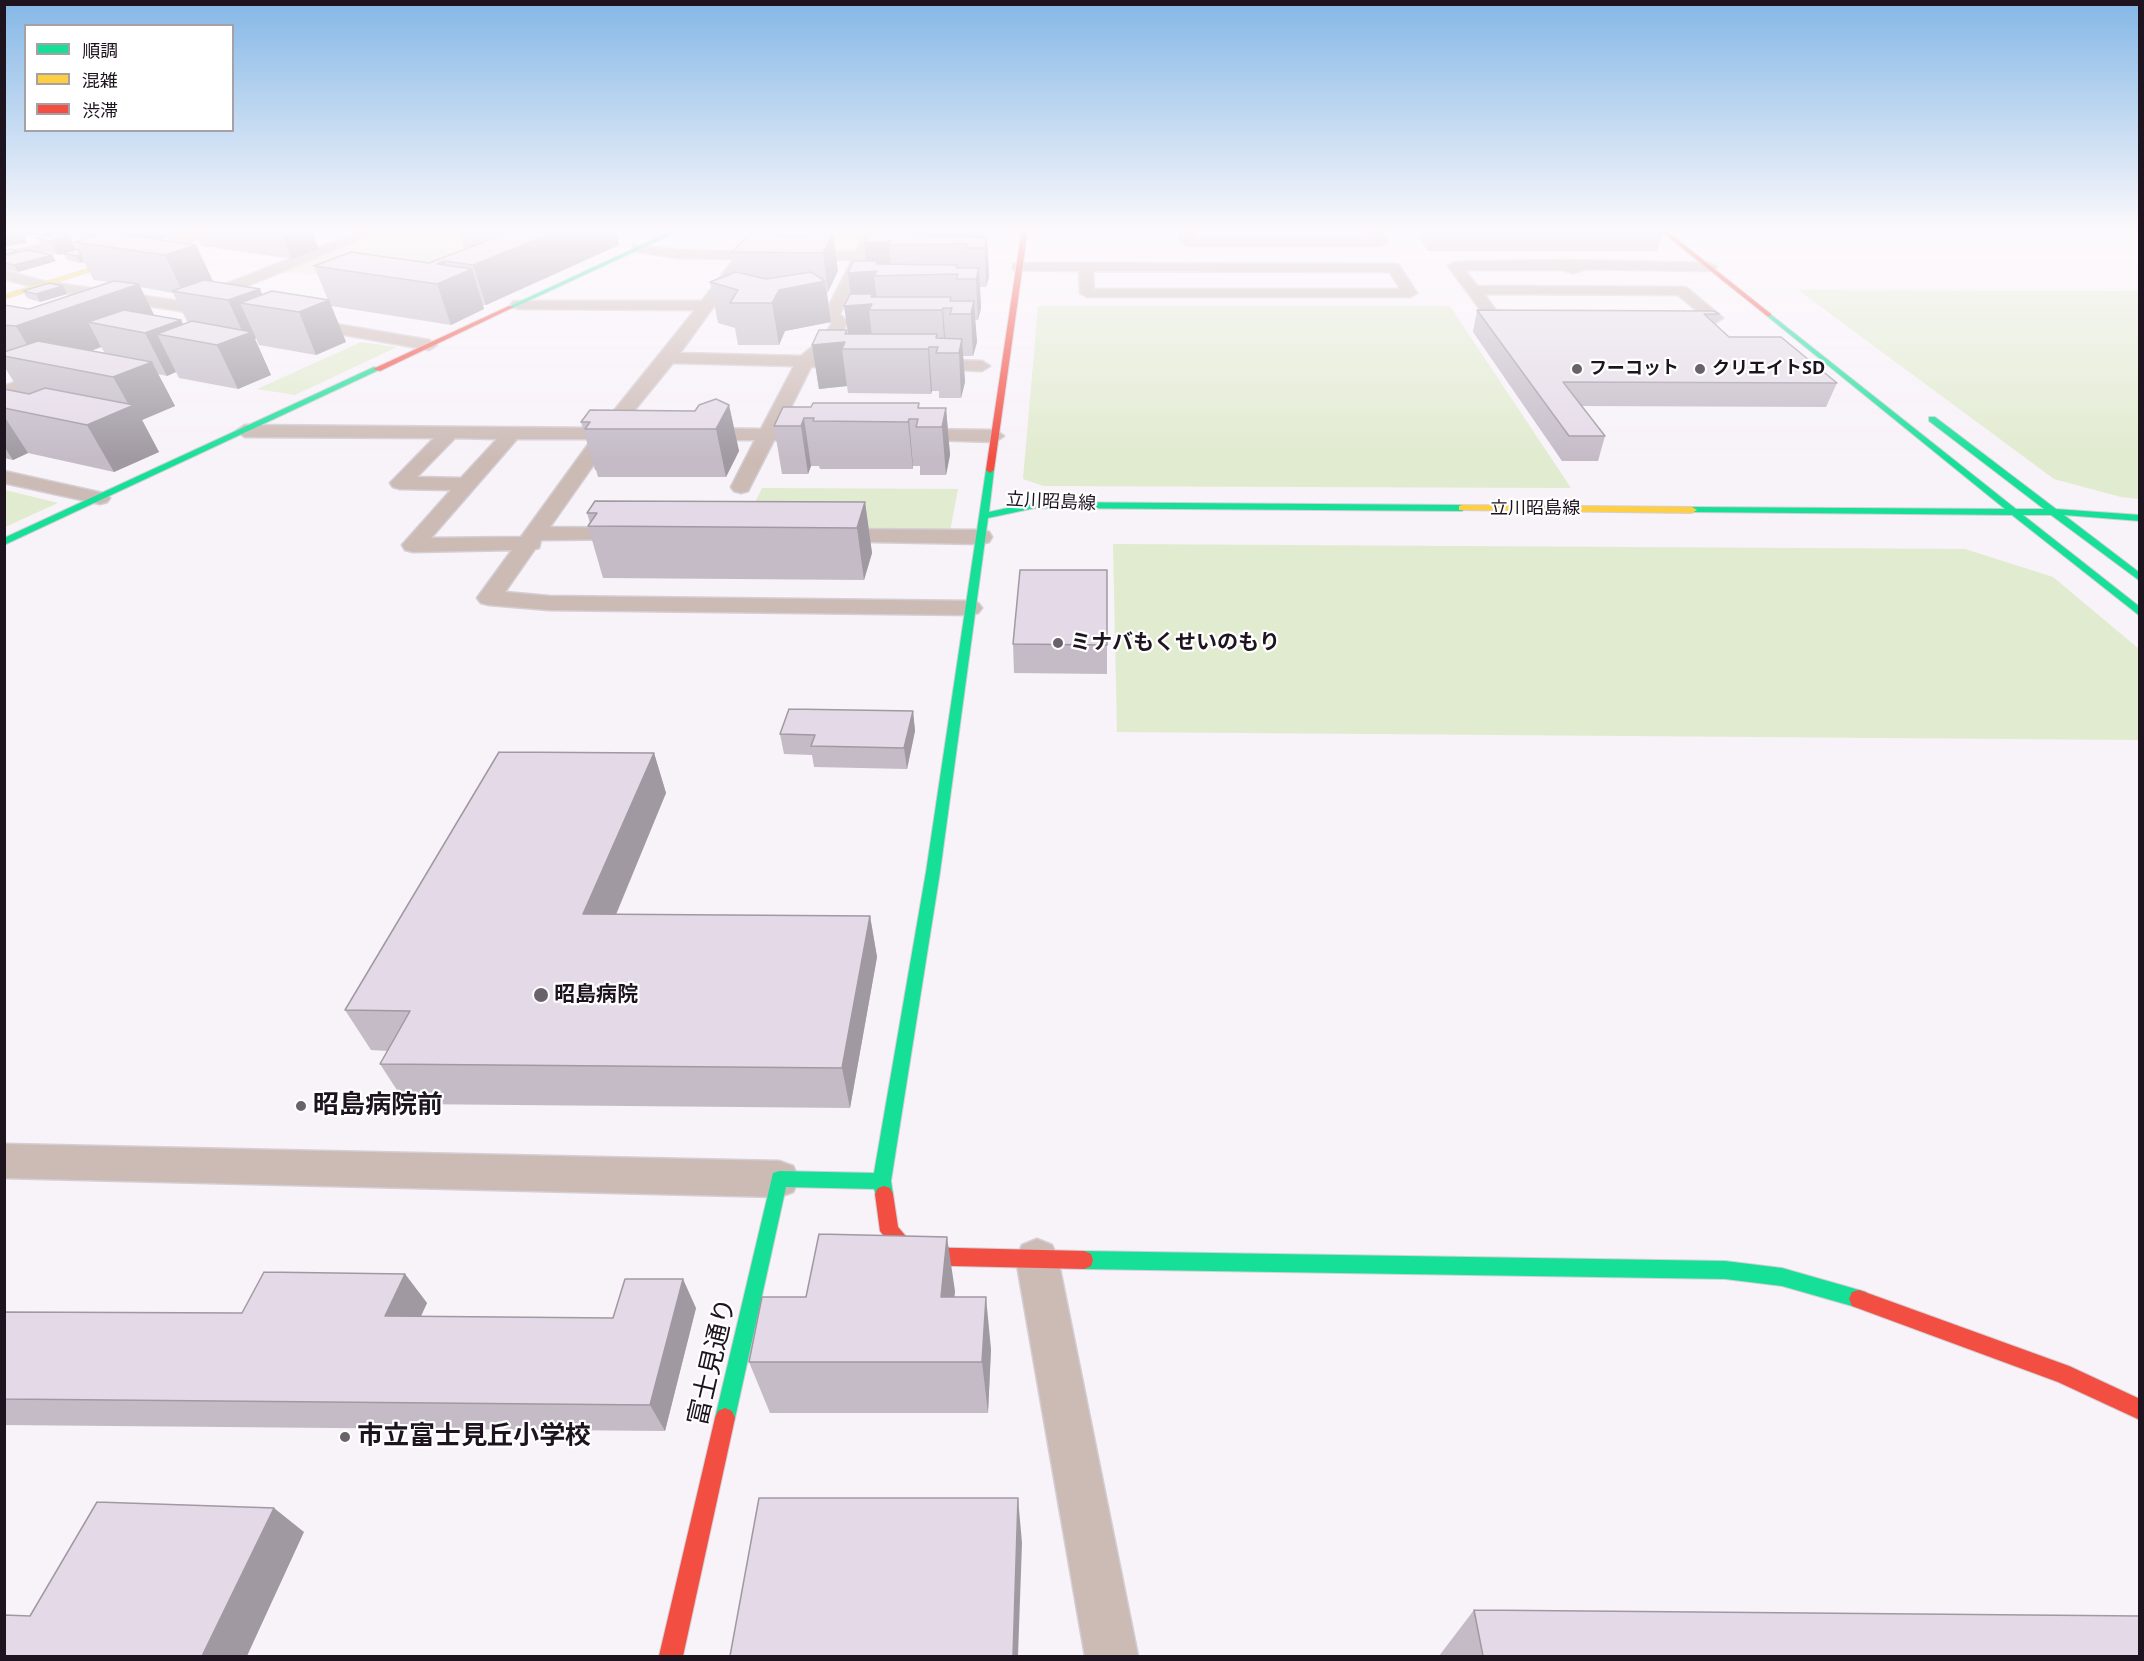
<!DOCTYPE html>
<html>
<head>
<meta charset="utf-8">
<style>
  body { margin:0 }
  #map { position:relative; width:2144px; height:1661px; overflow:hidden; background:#f8f2f9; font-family:"Noto Sans","Noto Sans JP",sans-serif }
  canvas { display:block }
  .frame { position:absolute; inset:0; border:6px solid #1d141f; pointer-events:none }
  .legend { position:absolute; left:24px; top:24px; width:210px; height:108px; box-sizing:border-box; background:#fff; border:2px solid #a5a1a5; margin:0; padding:8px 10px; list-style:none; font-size:18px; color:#1d141f }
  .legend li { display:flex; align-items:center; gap:12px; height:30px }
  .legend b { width:30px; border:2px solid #a5a1a5 }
</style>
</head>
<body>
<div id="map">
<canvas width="2144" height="1661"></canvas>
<div class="frame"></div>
<ul class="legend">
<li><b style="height:8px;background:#16e098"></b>順調</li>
<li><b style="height:8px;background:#ffcf43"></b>混雑</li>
<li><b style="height:8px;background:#f24e42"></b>渋滞</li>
</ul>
</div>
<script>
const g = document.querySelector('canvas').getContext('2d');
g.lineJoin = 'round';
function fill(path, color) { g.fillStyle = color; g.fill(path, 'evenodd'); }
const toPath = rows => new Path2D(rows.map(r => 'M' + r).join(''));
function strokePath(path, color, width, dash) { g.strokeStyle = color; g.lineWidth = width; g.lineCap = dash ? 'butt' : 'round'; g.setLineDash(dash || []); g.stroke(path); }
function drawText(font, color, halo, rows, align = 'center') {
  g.font = font + ' "Noto Sans","Noto Sans JP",sans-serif'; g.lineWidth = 4.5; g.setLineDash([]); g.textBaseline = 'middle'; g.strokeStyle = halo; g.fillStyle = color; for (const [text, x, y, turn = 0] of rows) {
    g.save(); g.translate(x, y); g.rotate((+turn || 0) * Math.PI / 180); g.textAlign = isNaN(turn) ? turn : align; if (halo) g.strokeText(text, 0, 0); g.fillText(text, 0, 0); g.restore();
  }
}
fill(toPath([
  [387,228,514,228,399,275,276,273],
  [773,228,872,228,867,229,853,254,754,254],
  [1798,290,2139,291,2139,499,2121,497,2054,479],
  [1038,306,1450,306,1571,488,1044,486,1023,479],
  [361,342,397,347,295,395,257,389],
  [762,488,958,489,950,531,742,530],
  [5,490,58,503,5,527],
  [1113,544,1965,549,2053,577,2139,649,2139,740,1117,732]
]), '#e1ebcf');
const street = toPath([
  [134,228,158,228,195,235,197,238,190,242,136,231,134,228],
  [369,228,387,228,230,293,226,314,221,316,213,311,212,299,218,287,369,228],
  [758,228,771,228,754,251,856,252,868,228,1002,228,995,232,879,232,840,314,848,322,835,344,821,357,829,362,827,366,811,367,780,429,815,429,824,435,815,441,774,440,748,491,741,493,734,491,731,487,755,440,695,440,686,434,695,428,761,429,794,366,673,363,620,428,627,430,629,434,627,438,611,440,550,527,631,528,639,529,642,534,639,539,541,540,539,548,535,549,505,592,549,596,970,601,978,603,982,608,978,613,970,615,549,610,489,605,481,603,477,598,512,550,413,552,405,550,402,545,451,490,400,489,393,487,390,483,434,438,245,437,236,431,245,425,600,428,695,310,519,309,514,307,511,304,514,301,702,301,734,259,678,258,633,251,633,245,678,250,740,251,758,228],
  [748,259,852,260,824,315,832,323,823,338,801,356,680,353,748,259],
  [455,438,497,439,461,478,417,477,455,438],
  [517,439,592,439,521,537,431,538,517,439],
  [1178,228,1191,228,1194,238,1371,238,1364,228,1377,228,1387,242,1380,246,1188,246,1181,242,1178,228],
  [58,240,65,244,63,247,4,261,4,253,58,240],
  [1564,260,1710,263,1717,267,1710,271,1587,269,1573,273,1562,270,1465,270,1477,286,1682,287,1687,288,1723,318,1715,323,1679,321,1677,318,1679,315,1700,313,1678,295,1484,294,1497,312,1526,312,1534,317,1526,322,1493,322,1488,320,1448,266,1455,262,1564,260],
  [1018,263,1394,264,1399,265,1417,293,1410,297,1087,297,1080,293,1079,271,1013,270,1013,264,1018,263],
  [1093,271,1390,272,1400,289,1094,289,1093,271],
  [4,270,43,281,199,304,207,309,199,314,41,289,4,279,4,270],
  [301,318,429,340,437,345,429,350,295,326,293,323,295,320,301,318],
  [923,359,982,361,990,366,982,371,917,368,915,364,917,360,923,359],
  [55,368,61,369,64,373,61,377,4,397,4,386,55,368],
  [908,429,995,430,1004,436,995,442,901,439,899,435,908,429],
  [4,471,107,494,110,498,107,502,100,504,4,483,4,471],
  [829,529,981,530,989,532,992,537,989,542,981,544,821,541,818,536,821,531,829,529],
  [4,1144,779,1161,793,1166,799,1179,793,1192,779,1197,4,1178,4,1144],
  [1037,1239,1052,1245,1058,1259,1138,1656,1085,1656,1016,1259,1022,1245,1037,1239]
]);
const fast = toPath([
  [678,228,685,228,513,308,508,307,678,228],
  [1769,313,2016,509,2044,509,1929,421,1929,417,1935,417,2056,509,2140,515,2140,521,2064,515,2140,573,2140,581,2051,515,2023,515,2140,607,2140,616,2012,515,1689,512,1687,510,1692,507,2005,509,1767,316,1769,313],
  [374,367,381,369,4,545,4,538,374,367],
  [990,467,994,470,989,512,1035,502,1462,505,1467,508,1462,511,1035,508,988,518,940,872,891,1181,893,1194,890,1200,884,1202,878,1200,874,1189,786,1187,735,1418,732,1425,725,1428,718,1425,715,1418,773,1173,779,1171,874,1173,926,872,986,470,990,467],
  [1084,1251,1725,1261,1782,1268,1866,1292,1869,1299,1866,1306,1859,1308,1782,1286,1725,1279,1084,1269,1077,1266,1075,1260,1077,1254,1084,1251]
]);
const slow = toPath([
  [217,228,225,228,4,299,4,295,217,228],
  [1462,505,1692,507,1697,510,1692,513,1459,510,1459,506,1462,505]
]);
const jam = toPath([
  [1022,228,1028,228,994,470,990,473,986,470,1022,228],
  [1657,228,1663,228,1771,314,1771,316,1767,316,1657,228],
  [509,306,514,307,380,371,373,369,509,306],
  [884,1186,890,1188,893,1194,898,1227,915,1247,1084,1251,1091,1254,1093,1260,1091,1266,1084,1269,911,1265,904,1262,880,1231,875,1194,878,1188,884,1186],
  [1859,1290,2069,1366,2140,1399,2140,1420,2058,1382,1852,1306,1849,1299,1852,1292,1859,1290],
  [725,1408,732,1411,735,1418,683,1656,659,1656,715,1418,718,1411,725,1408]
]);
strokePath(street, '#d4cfd5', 3);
strokePath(fast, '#d4cfd5', 2);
strokePath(slow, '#d4cfd5', 2);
strokePath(jam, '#d4cfd5', 2);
fill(street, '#ccbab5');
fill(fast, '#16e098');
fill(slow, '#ffcf43');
fill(jam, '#f24e42');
fill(toPath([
  [4,228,65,228,68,233,63,235,77,250,78,249,74,242,81,239,77,231,97,228,105,230,106,232,121,234,118,229,121,228,167,237,158,240,196,245,213,281,262,295,328,300,314,266,429,263,464,250,459,233,467,228,615,228,619,245,486,305,483,305,484,309,451,325,331,306,346,342,316,355,259,345,256,338,255,339,271,375,238,389,179,378,176,372,167,376,158,374,175,406,142,420,159,452,114,472,28,453,13,460,4,458,4,389,20,392,4,366,4,305,29,309,108,282,94,280,84,262,80,263,67,260,63,253,58,255,44,251,37,238,43,236,32,234,24,236,27,243],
  [140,287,173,293,188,323,183,325,154,315],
  [101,347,105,353,91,351],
  [193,228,310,228,319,249,292,259,202,246],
  [886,228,985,228,985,238,987,238,989,277,986,287,980,287,981,308,978,320,975,320,977,342,973,356,963,356,965,382,961,398,939,398,939,391,932,391,931,394,848,393,847,386,819,389,812,345,847,330,848,334,850,294,848,273,866,261,864,243,886,233],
  [1417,228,1665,228,1657,251,1428,251,1420,239,1421,233],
  [769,233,769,235,812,236,833,233,838,271,828,292,827,292,831,322,785,331,779,345,738,345,735,328,718,323,710,282,736,273,732,252],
  [4,251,19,252,56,261,18,272,4,269],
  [63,286,67,294,40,302,27,298,23,291],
  [1477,310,1719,314,1715,325,1729,337,1837,383,1826,407,1582,406,1605,436,1598,461,1562,461,1473,332],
  [919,403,919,408,946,408,950,455,946,475,920,475,920,466,913,466,913,469,820,469,819,466,811,466,808,474,782,474,774,426,811,407],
  [729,405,739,451,726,477,598,477,596,470,595,470,581,422,695,411],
  [865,502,872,553,864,580,603,578,588,526,590,523,587,513],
  [1013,644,1107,645,1107,674,1014,673],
  [913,711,915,731,907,769,814,767,812,755,784,754,780,734],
  [654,753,666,793,616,915,870,916,877,957,850,1108,406,1104,380,1064,388,1051,371,1050,345,1010],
  [405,1274,427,1303,421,1316,613,1318,696,1308,665,1431,4,1425,4,1312,242,1313],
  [955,1291,954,1297,991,1349,988,1413,770,1413,749,1362,806,1297],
  [1474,1610,2139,1656,1439,1656]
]), '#c4bbc7');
fill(toPath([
  [10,228,28,228,32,234,24,236,27,243,4,247,4,233],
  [45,228,65,228,68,233,51,238],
  [147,228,162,228,167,237,138,245,131,232],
  [279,228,310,228,319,249,292,259],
  [510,228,615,228,619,245,486,305,473,265,507,251,502,233],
  [945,228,985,228,985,240,946,244],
  [105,230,111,244,94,245,89,234],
  [833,233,838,271,828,292,823,253],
  [70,236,77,250,58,255,50,241],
  [987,238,989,277,986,287,985,248],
  [891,241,889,245,892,275,874,276,878,310,869,310,873,346,850,348,844,306,852,306,848,273,867,271,864,243],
  [196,245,214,284,183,293,165,255],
  [18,251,22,257,4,262,4,254],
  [52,255,56,261,18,272,14,265],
  [81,255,84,262,80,263,76,256],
  [445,261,451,278,472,269,484,309,451,325,437,284,437,264],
  [979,268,981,308,978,320,976,279],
  [825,281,831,322,785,331,779,345,772,303,779,290],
  [139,284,159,325,88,322,101,347,53,365,37,362,16,326],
  [63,286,67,294,40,302,36,294],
  [260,289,268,307,240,303,256,338,255,339,271,375,238,389,217,345,244,335,228,300],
  [329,300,346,342,316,355,299,312],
  [974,301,977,342,973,356,971,314],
  [943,308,946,350,945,353,942,310],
  [181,320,191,340,157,334,176,372,167,376,145,333],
  [962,339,965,382,961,398,959,353],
  [845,342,842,349,847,386,819,389,812,345],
  [929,347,932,391,931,394,928,349],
  [152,362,175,406,142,420,159,452,114,472,87,425,130,407,113,377],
  [729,405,739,451,726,477,716,429],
  [946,408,950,455,946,475,942,427],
  [4,416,28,453,13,460,4,446],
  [804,418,811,466,808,474,801,426],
  [909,419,913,466,913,469,908,422],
  [865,502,872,553,864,580,857,528],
  [913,711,915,731,907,769,904,748],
  [654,753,666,793,599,955,583,914],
  [870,916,877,957,850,1108,842,1068],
  [947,1237,955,1291,949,1349,941,1297],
  [405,1274,427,1303,408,1344,385,1316],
  [683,1279,696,1308,665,1431,650,1405],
  [986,1297,991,1349,988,1413,982,1362],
  [1018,1498,1022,1543,1018,1656,1013,1656],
  [274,1508,304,1532,247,1656,202,1656]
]), '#a099a2');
const building = toPath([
  [4,228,11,228,20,230,4,233,4,228],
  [90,228,95,228,105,230,89,234,77,231,90,228],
  [121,228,131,228,125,229,118,229,121,228],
  [131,228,148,228,131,232,122,230,131,228],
  [467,228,510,228,502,233,459,233,467,228],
  [520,228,565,228,473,265,445,261,437,264,472,269,437,284,314,266,351,252,429,263,520,228],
  [105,232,196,245,165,255,74,242,105,232],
  [56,233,70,236,50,241,37,238,56,233],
  [750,233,769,233,767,235,812,236,813,233,833,233,823,253,732,252,750,233],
  [869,233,987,238,985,248,966,248,967,244,889,245,891,241,864,243,869,233],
  [11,249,18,251,4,254,4,251,11,249],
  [78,249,81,255,76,256,63,253,78,249],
  [27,250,52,255,14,265,4,263,4,256,27,250],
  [853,261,877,261,876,264,957,265,956,268,979,268,976,279,956,279,958,274,874,276,877,271,848,273,853,261],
  [736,272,766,279,811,272,825,281,779,290,772,303,730,303,738,290,710,282,736,272],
  [204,280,260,289,228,300,172,291,204,280],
  [114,281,139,284,16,326,4,325,4,305,29,309,114,281],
  [49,283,63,286,36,294,23,291,49,283],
  [272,291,329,300,299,312,240,303,272,291],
  [850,294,873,294,871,297,951,297,950,301,974,301,971,314,950,314,952,308,943,308,942,310,869,310,872,304,844,306,850,294],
  [124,310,181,320,145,333,88,322,124,310],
  [1477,310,1714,311,1719,314,1704,314,1729,337,1781,337,1837,383,1563,382,1605,436,1569,436,1477,310],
  [192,321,252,332,217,345,157,334,192,321],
  [819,330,847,330,845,334,937,334,936,338,962,339,959,353,936,353,938,347,929,347,928,349,842,349,845,342,812,345,819,330],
  [38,341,152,362,113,377,4,356,4,352,38,341],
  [45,388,134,405,87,425,4,408,4,389,29,394,45,388],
  [716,399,729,405,716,429,585,429,590,422,581,422,590,410,695,411,699,405,716,399],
  [813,403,919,403,918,408,946,408,942,427,916,427,918,419,909,419,908,422,813,421,814,418,804,418,801,426,774,426,783,407,811,407,813,403],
  [595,501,865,502,857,528,588,526,597,513,587,513,595,501],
  [1020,570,1107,570,1107,645,1013,644,1020,570],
  [789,709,913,711,904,748,811,746,815,735,780,734,789,709],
  [499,752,654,753,583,914,870,916,842,1068,380,1064,410,1011,345,1010,499,752],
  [819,1234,947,1237,941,1297,986,1297,982,1362,749,1362,762,1297,806,1297,819,1234],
  [264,1272,405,1274,385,1316,613,1318,625,1279,683,1279,650,1405,4,1399,4,1312,242,1313,264,1272],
  [759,1498,1018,1498,1013,1656,730,1656,759,1498],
  [97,1502,274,1508,202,1656,4,1656,4,1615,30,1616,97,1502],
  [1474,1610,2139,1616,2139,1656,1483,1656,1474,1610]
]);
fill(building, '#e4dae7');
strokePath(building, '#a099a2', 1.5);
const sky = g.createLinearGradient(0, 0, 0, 460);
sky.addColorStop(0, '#84b7e6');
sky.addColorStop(0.5, '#fcf9fc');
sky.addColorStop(1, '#fcf9fc00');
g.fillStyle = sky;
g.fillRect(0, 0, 2144, 460);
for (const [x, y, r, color] of [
  [1577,369,6,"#6a626b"],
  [1700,369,6,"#6a626b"],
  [1058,643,6,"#6a626b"],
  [541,995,8,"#6a626b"],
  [301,1106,6,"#6a626b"],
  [345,1437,6,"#6a626b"]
]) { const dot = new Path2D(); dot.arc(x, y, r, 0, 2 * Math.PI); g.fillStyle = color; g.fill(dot); strokePath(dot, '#fff', 2); }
drawText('bold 18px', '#1d141f', '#fff', [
  ["フーコット",1589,369],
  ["クリエイトSD",1712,369]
], 'left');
drawText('18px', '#1d141f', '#fff', [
  ["立川昭島線",1051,502,3],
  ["立川昭島線",1535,509]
]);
drawText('bold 21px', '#1d141f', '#fff', [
  ["ミナバもくせいのもり",1070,643],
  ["昭島病院",554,995]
], 'left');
drawText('bold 26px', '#1d141f', '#fff', [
  ["昭島病院前",313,1106],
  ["市立富士見丘小学校",357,1437]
], 'left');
drawText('26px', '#1d141f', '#fff', [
  ["富士見通り",713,1362,-77]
]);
</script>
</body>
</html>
